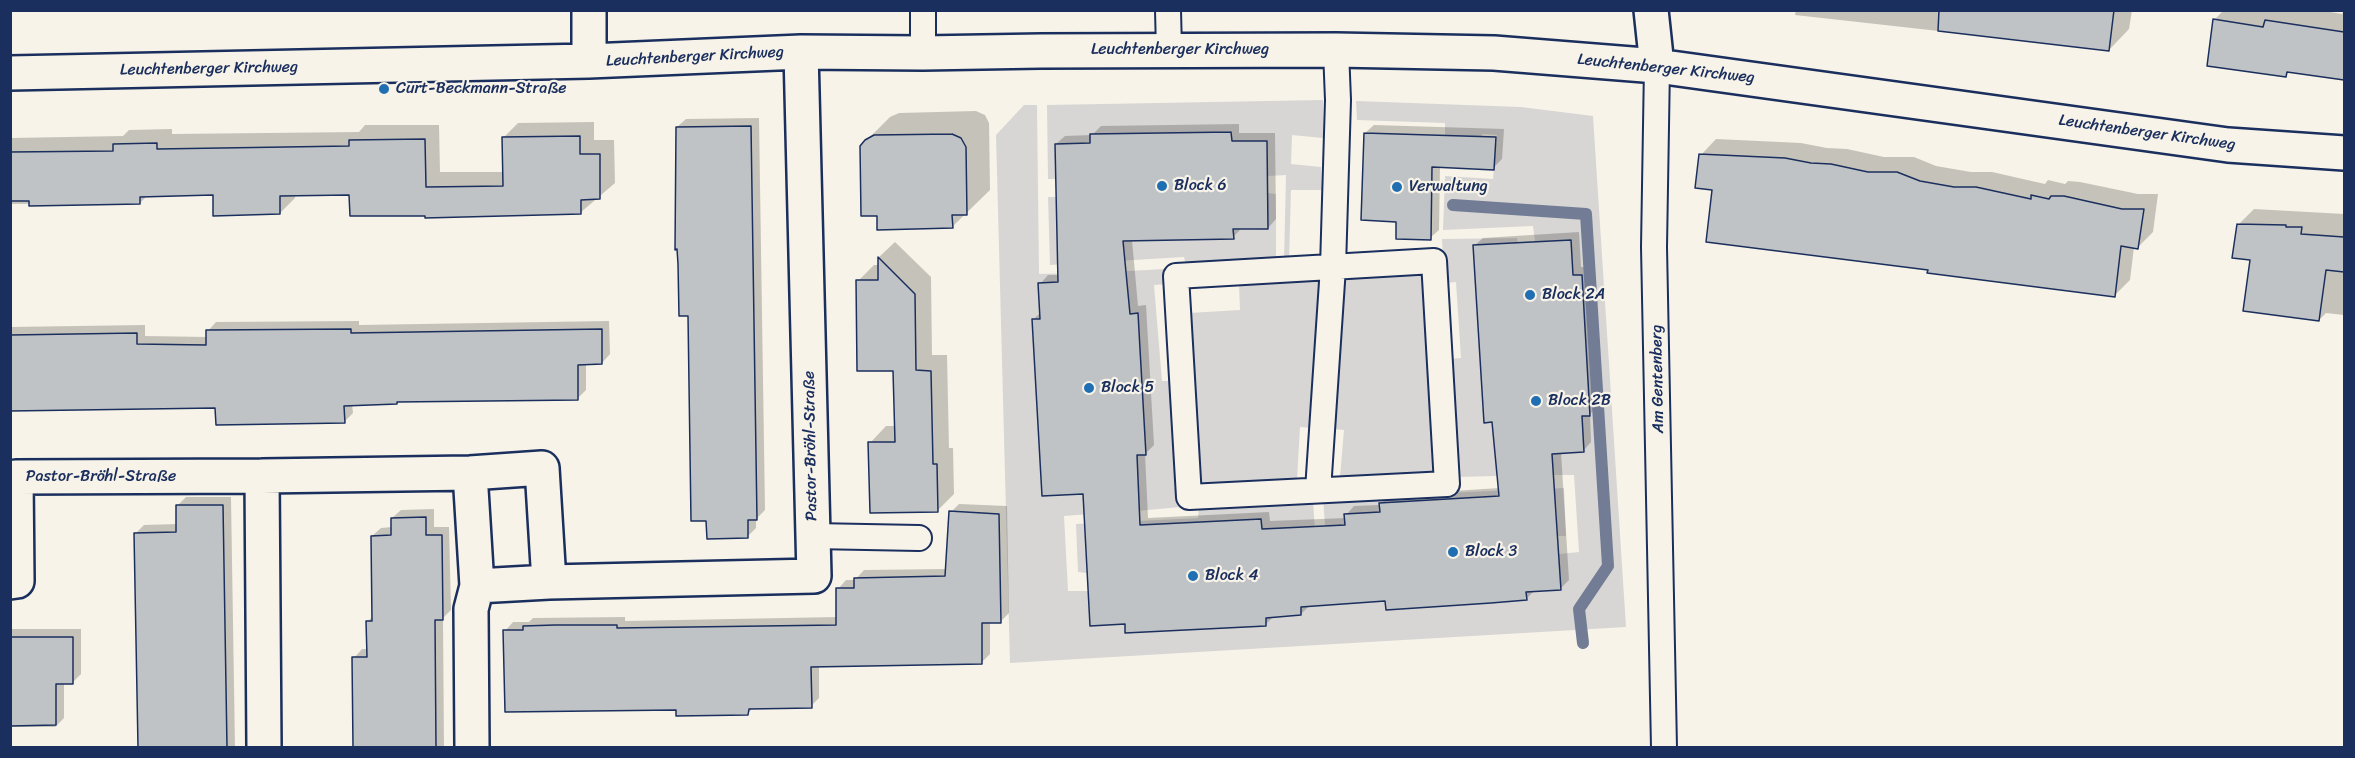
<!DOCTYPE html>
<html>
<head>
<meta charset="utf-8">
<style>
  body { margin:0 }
  #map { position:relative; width:2355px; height:758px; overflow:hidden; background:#f7f3e8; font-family:Sriracha,sans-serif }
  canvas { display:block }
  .frame { position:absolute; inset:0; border:12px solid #1b2f5e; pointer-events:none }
</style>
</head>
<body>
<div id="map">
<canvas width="2355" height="758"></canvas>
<div class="frame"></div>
</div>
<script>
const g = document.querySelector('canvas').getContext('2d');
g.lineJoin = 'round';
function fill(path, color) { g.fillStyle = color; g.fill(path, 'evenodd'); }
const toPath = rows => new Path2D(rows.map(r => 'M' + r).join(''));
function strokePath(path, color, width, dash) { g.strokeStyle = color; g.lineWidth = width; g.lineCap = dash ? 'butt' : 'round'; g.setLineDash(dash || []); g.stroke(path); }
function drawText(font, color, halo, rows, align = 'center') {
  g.font = font + ' Sriracha,sans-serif'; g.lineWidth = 4.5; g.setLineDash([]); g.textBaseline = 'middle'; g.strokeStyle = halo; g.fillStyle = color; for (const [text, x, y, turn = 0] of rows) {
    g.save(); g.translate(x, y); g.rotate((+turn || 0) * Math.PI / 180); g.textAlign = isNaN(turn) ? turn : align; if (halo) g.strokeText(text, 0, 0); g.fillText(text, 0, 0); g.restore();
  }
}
fill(toPath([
  [1323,100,1323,138,1292,135,1291,164,1321,167,1322,190,1291,190,1289,260,1284,261,1286,175,1268,176,1267,141,1232,141,1231,132,1091,134,1090,143,1055,144,1056,179,1048,179,1047,105],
  [1356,101,1521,107,1593,116,1626,627,1010,663,996,135,1024,105,1037,105,1039,274,1073,273,1040,319,1032,320,1040,460,1089,493,1090,514,1064,516,1068,591,1088,591,1090,625,1125,624,1126,632,1266,626,1266,617,1301,615,1299,580,1385,601,1386,610,1526,600,1526,592,1561,589,1559,554,1579,552,1574,475,1550,475,1549,454,1581,416,1590,416,1582,275,1573,275,1535,242,1533,226,1443,230,1445,176,1493,179,1497,135,1482,134,1479,169,1445,165,1445,123,1357,120],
  [1268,193,1276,194,1276,262,1186,265,1184,257,1050,265,1048,197,1056,197,1057,232,1092,232,1234,238,1233,230,1268,229],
  [1517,238,1518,243,1475,281,1479,339,1484,422,1493,422,1533,475,1456,477,1450,359,1461,358,1456,282,1444,283,1442,239],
  [1165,269,1167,284,1154,285,1162,381,1173,381,1180,507,1104,514,1137,455,1146,454,1138,314,1129,314,1127,279,1091,273],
  [1423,274,1435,474,1340,477,1344,430,1333,429,1345,279],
  [1324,278,1313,428,1300,427,1297,480,1199,487,1189,313,1240,310,1239,283],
  [1564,488,1566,536,1558,536,1556,501,1521,504,1520,494,1379,503,1380,512,1344,514,1347,550,1327,552,1323,498],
  [1313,501,1317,562,1297,528,1262,529,1261,519,1120,535,1085,537,1087,573,1078,572,1076,524,1198,518,1199,507]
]), '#d7d6d4');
fill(toPath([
  [1796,10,2132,10,2129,29,2109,50,1795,15],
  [2224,10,2319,10,2342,14,2344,10,2344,76,2342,79,2290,71,2285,75,2214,20],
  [976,111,985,115,989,123,990,190,952,227,878,215,866,141,890,117,899,113],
  [759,118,765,510,756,519,756,528,748,536,689,314,677,127,686,119],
  [594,122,594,140,614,140,615,183,580,213,351,193,295,194,295,198,280,213,214,193,147,196,140,203,10,204,10,138,123,136,129,130,172,129,172,134,359,132,365,125,439,125,440,172,504,172,503,138,518,123],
  [1239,124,1239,133,1275,133,1276,219,1268,228,1241,229,1233,237,1132,240,1138,306,1146,305,1154,445,1145,454,1148,518,1269,512,1270,521,1346,518,1346,515,1354,506,1380,505,1389,495,1500,488,1474,246,1483,238,1579,232,1581,267,1590,267,1598,406,1590,414,1591,442,1583,451,1561,452,1569,580,1561,588,1535,590,1526,599,1387,599,1310,605,1301,614,1274,616,1266,624,1126,623,1033,320,1041,312,1040,284,1048,275,1059,275,1056,144,1065,136,1092,135,1101,126],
  [1374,125,1504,129,1502,159,1493,168,1440,166,1439,230,1430,238,1398,220,1365,133],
  [1716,139,1801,143,1827,148,1847,149,1884,157,1914,157,1936,166,1971,172,1992,172,2045,184,2048,180,2065,184,2068,181,2080,182,2138,194,2158,194,2153,232,2138,247,2134,247,2130,280,2114,296,1929,269,1714,189,1701,155],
  [2254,209,2344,214,2344,315,2326,313,2319,320,2251,259,2238,225],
  [895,242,931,277,932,355,947,355,949,448,953,448,954,494,938,510,870,443,886,426,896,426,894,369,858,281,874,265,879,265,879,257],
  [359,321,359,325,609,321,610,354,602,363,586,363,586,390,578,398,399,400,397,403,352,404,353,413,344,422,217,406,10,409,10,327,145,325,145,336,208,337,208,331,216,322],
  [186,497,231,497,235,748,139,748,136,533,144,525,178,524,177,506],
  [959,504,1007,506,1009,613,1000,622,990,621,990,654,982,662,819,666,819,698,811,706,754,707,748,713,678,708,505,631,513,622,529,622,533,618,625,617,625,621,838,617,838,589,846,580,855,580,864,570,947,569,951,512],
  [434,509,434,527,449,527,451,610,443,618,444,748,385,748,354,658,362,649,368,649,367,622,373,616,372,536,381,528,392,527,392,518,401,510],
  [10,629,81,629,81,674,73,682,64,682,64,718,55,727,10,727]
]), '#0003');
strokePath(toPath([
  [1453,205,1586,214,1608,566,1579,609,1583,643]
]), '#727c95', 12);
const building = toPath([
  [1939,10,2114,10,2109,51,1938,31,1939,10],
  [2213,19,2263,27,2265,20,2344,32,2344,80,2287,72,2286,77,2207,66,2213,19],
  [751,126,757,520,748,520,748,538,707,539,706,521,691,521,688,316,679,316,678,264,677,249,675,250,676,127,751,126],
  [1231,132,1232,141,1267,141,1268,229,1233,229,1234,239,1123,241,1130,314,1138,313,1140,349,1146,455,1137,455,1140,525,1261,519,1262,529,1345,525,1344,514,1380,512,1379,503,1499,496,1492,422,1484,423,1473,245,1571,240,1573,275,1582,275,1590,416,1582,416,1584,452,1552,454,1561,590,1526,592,1527,600,1491,603,1386,610,1385,601,1301,607,1301,615,1266,618,1266,626,1125,633,1125,624,1090,626,1083,494,1042,496,1032,319,1040,319,1038,283,1058,282,1055,144,1090,143,1090,134,1231,132],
  [1364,133,1496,137,1494,170,1432,167,1431,240,1396,239,1396,222,1361,220,1364,133],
  [952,134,961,138,966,147,967,215,952,215,953,228,877,230,877,216,861,216,860,146,865,140,874,135,952,134],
  [580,136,580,154,600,154,600,199,581,200,581,214,425,218,425,216,350,216,349,195,280,196,280,214,213,216,213,195,140,197,140,204,29,206,29,201,10,201,10,152,113,151,113,144,157,143,157,149,349,146,349,140,425,139,426,187,503,186,502,137,580,136],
  [1699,154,1785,158,1811,163,1831,164,1868,172,1897,172,1920,181,1954,187,1976,187,2031,199,2031,195,2049,199,2051,196,2064,196,2122,209,2144,209,2138,249,2121,246,2115,297,1927,273,1928,270,1706,242,1712,190,1695,188,1699,154],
  [2237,224,2286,225,2286,227,2302,227,2301,234,2344,237,2344,272,2326,270,2319,321,2243,311,2250,260,2232,258,2237,224],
  [878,257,915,294,916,370,931,371,933,464,937,464,938,512,870,513,868,442,895,442,893,371,857,371,856,280,878,280,878,257],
  [351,329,351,333,602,329,602,364,578,365,578,400,397,402,397,404,344,406,345,423,216,425,215,408,10,411,10,335,137,333,137,344,206,345,206,330,351,329],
  [176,505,223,505,227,747,138,747,134,533,176,532,176,505],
  [949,511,999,514,1001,623,982,623,982,664,811,667,812,708,749,709,748,715,676,716,676,710,505,712,503,630,523,630,523,626,555,625,617,625,617,628,836,625,836,588,854,588,854,578,945,576,949,511],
  [426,517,426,535,442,535,443,620,435,620,436,747,353,747,352,657,367,657,366,621,372,621,371,536,391,535,391,518,426,517],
  [10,637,73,637,73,684,56,684,56,725,10,726,10,637]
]);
fill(building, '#c0c3c5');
strokePath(building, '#1b2f5e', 1.5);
const lane = toPath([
  [923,10,923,53],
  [1168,10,1169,50],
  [1657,66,1654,247,1664,748],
  [1434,261,1447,484,1189,497,1176,276,1434,261],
  [1318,490,1333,267,1338,100,1336,50],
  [813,536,919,538]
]);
const street = toPath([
  [589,10,589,61],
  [1651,10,1657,66],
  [10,73,589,61,801,52,923,53,1041,51,1336,50,1494,53,1657,66,2228,145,2344,153],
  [470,473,477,586,549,582],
  [262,476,264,748],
  [10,582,17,581,16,477,262,476,470,473,542,468,549,582,814,576,801,52],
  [472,748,471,609,477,586]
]);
strokePath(lane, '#1b2f5e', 28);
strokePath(street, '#1b2f5e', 38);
strokePath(lane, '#f7f3e8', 24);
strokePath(street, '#f7f3e8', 33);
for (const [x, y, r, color] of [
  [384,89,6,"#1f6fb2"],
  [1162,186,6,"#1f6fb2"],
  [1397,187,6,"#1f6fb2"],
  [1530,295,6,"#1f6fb2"],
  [1089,388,6,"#1f6fb2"],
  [1536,401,6,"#1f6fb2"],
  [1453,552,6,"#1f6fb2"],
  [1193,576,6,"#1f6fb2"]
]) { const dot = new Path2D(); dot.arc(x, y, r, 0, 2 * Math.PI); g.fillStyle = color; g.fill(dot); strokePath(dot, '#f7f3e8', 2); }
drawText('16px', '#1b2f5e', '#f7f3e8', [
  ["Leuchtenberger Kirchweg",1180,50],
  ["Leuchtenberger Kirchweg",695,57,-3],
  ["Leuchtenberger Kirchweg",209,69,-1],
  ["Leuchtenberger Kirchweg",1666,69,6],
  ["Leuchtenberger Kirchweg",2147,133,8],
  ["Am Gentenberg",1658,379,-91],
  ["Pastor-Bröhl-Straße",811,446,-91],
  ["Pastor-Bröhl-Straße",101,477]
]);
drawText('16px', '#1b2f5e', '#f7f3e8', [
  ["Curt-Beckmann-Straße",396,89],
  ["Block 6",1174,186],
  ["Verwaltung",1409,187],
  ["Block 2A",1542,295],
  ["Block 5",1101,388],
  ["Block 2B",1548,401],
  ["Block 3",1465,552],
  ["Block 4",1205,576]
], 'left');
</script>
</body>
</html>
